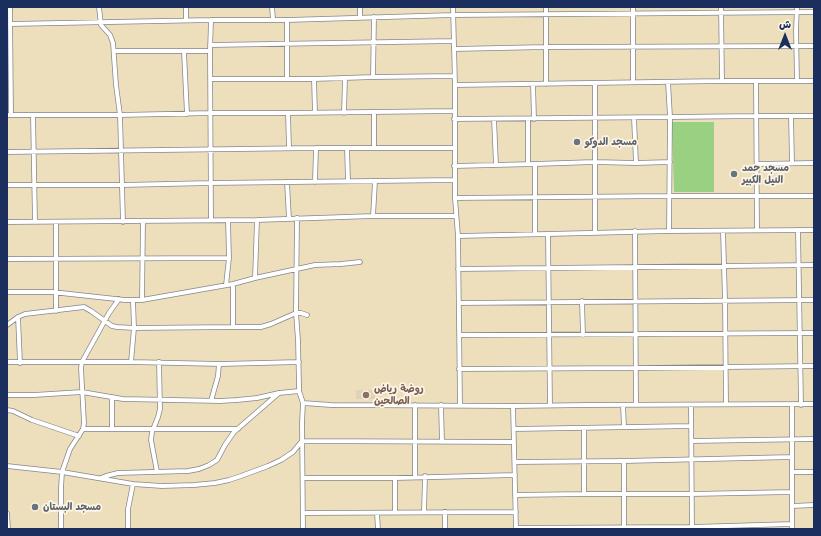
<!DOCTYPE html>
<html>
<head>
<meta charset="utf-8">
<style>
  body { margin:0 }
  #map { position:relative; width:821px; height:536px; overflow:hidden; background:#eddfbc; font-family:"Playpen Sans","Playpen Sans Arabic",sans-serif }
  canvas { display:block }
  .frame { position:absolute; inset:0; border:8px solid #1b2f5e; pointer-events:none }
  .north { position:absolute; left:765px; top:16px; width:40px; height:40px; -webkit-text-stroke:3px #fcf5e5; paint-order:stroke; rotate:0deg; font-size:11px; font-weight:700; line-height:16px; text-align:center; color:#1b2f5e }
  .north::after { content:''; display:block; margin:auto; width:14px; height:18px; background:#1b2f5e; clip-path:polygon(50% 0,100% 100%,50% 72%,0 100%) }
</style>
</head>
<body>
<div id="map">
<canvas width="821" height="536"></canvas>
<div class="frame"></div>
<div class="north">ش</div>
</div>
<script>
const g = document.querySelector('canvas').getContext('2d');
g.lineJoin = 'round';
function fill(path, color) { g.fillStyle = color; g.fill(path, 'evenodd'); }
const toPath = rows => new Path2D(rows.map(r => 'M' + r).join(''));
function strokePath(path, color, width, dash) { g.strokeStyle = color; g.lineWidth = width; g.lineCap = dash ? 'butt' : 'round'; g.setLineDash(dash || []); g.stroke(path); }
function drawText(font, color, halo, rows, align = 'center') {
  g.font = font + ' "Playpen Sans","Playpen Sans Arabic",sans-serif'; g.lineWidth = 3.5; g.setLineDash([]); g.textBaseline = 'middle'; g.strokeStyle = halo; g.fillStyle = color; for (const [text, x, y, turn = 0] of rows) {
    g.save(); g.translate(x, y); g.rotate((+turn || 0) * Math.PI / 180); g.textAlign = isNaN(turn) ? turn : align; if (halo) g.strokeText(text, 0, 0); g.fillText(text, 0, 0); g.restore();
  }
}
fill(toPath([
  [356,390,375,390,375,399,356,399]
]), '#dfd3b6');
fill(toPath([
  [672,122,714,122,714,192,674,192]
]), '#99d082');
const minor = toPath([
  [10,7,11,115],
  [99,7,101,25,110,35,113,43,116,85,120,115,123,222],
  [186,7,186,20],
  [272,7,273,19],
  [360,7,360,18],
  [453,7,455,85,455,198,458,236,460,405],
  [546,7,546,84],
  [633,7,633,82],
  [721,7,722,81],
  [797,7,796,30,797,81],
  [10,24,211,20,287,20,453,15,814,12],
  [210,45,454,41],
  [454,49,546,47,814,46],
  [114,51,210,51],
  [184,52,187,114],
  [373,77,374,17],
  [210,79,314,79,373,77,454,76],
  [287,79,287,20],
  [314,79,315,113],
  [756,81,757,230],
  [668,82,670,117,669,231],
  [533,84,534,119],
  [455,85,722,81,814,81],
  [288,113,289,148],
  [344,113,345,78],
  [374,113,374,147],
  [7,115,120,115,211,113,288,113,454,111],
  [33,115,35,222],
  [791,116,792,163],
  [634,118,636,163],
  [454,119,670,117,756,116,814,116],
  [494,119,496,165],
  [347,148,348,181],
  [7,152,316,148,455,148],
  [528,164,528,119],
  [535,164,535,234],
  [757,164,814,163],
  [454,166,535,164,594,162,636,163,670,162],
  [287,182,289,219],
  [315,182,316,148],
  [7,185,122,185,211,183,454,180],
  [455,198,668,196,814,196],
  [373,216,375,181],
  [297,218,296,313,298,340,299,385,299,391,303,403,302,423,303,529],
  [211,220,210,51,211,20],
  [7,222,257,220,373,216,456,216],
  [56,222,56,311],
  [798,230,801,405],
  [635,231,636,405],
  [723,231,725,300,726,404],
  [595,233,595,83],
  [548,234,550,405],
  [458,236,548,234,669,231,814,230],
  [7,259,229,258],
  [458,269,814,265],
  [255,278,257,220],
  [233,284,233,327,261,327,271,324,296,313,301,313,307,315],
  [226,285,229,258,228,220],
  [7,292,52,292,125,300,142,300,233,284,255,278,315,265,341,264,360,262],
  [142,300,143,221],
  [133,301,134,328,131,362,221,364,299,362],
  [582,301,583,335],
  [459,303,814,300],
  [18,317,20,363],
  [7,325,18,317,25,314,84,307,91,311,112,326,117,327,134,328,233,327],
  [459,335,814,333],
  [7,362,131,362],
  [459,369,636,368,814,366],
  [7,395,34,395,82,392,123,399,220,401,237,400,257,398,279,393,299,391],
  [112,397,112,428],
  [211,401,218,376,219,364],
  [303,403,331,405,513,406,587,405,814,404],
  [415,405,415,477],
  [441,405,442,442],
  [623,405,624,427],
  [691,405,692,529],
  [792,405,792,529],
  [513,406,516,529],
  [7,410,13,411,32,420,79,436],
  [584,428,584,494],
  [83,429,238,429],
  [514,429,691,426],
  [302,441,514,442],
  [692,441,814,439],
  [515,462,624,461,792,457],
  [7,466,62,472,133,484,162,486,194,485,215,483,229,480,241,476,268,466,281,460,293,452,302,441],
  [157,472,151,440,152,432,158,417,160,409,159,362],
  [792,472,814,472],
  [101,478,106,476,118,473,188,471,199,469,209,465,217,460,225,445,234,432,279,393],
  [303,478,395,478,515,475],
  [395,478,395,512],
  [515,495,584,494,691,494,792,492],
  [792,506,814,505],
  [424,512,425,476],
  [7,513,8,529],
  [303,513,516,512],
  [377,513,378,529],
  [624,527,624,461],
  [516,528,692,527,792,524],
  [61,529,61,488,62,472,70,449,83,429,84,423,81,368,82,362,109,313,119,299],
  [128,529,128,509,133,484],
  [445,529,445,512]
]);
strokePath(minor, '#84878d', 5.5);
strokePath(minor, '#fff', 4);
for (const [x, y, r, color] of [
  [577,142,4,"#6b7280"],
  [734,174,4,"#6b7280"],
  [366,395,4,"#8d6e63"],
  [35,507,4,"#6b7280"]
]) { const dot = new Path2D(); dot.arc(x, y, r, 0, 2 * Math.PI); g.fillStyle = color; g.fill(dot); strokePath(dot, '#fcf5e5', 1.5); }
drawText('bold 10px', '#5b616d', '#fcf5e5', [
  ["مسجد الدوكو",585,142],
  ["مسجد حمد",742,168],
  ["النيل الكبير",742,180],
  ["مسجد البستان",43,507]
], 'left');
drawText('bold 10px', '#785e54', '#fcf5e5', [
  ["روضة رياض",374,389],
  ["الصالحين",374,401]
], 'left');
</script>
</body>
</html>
